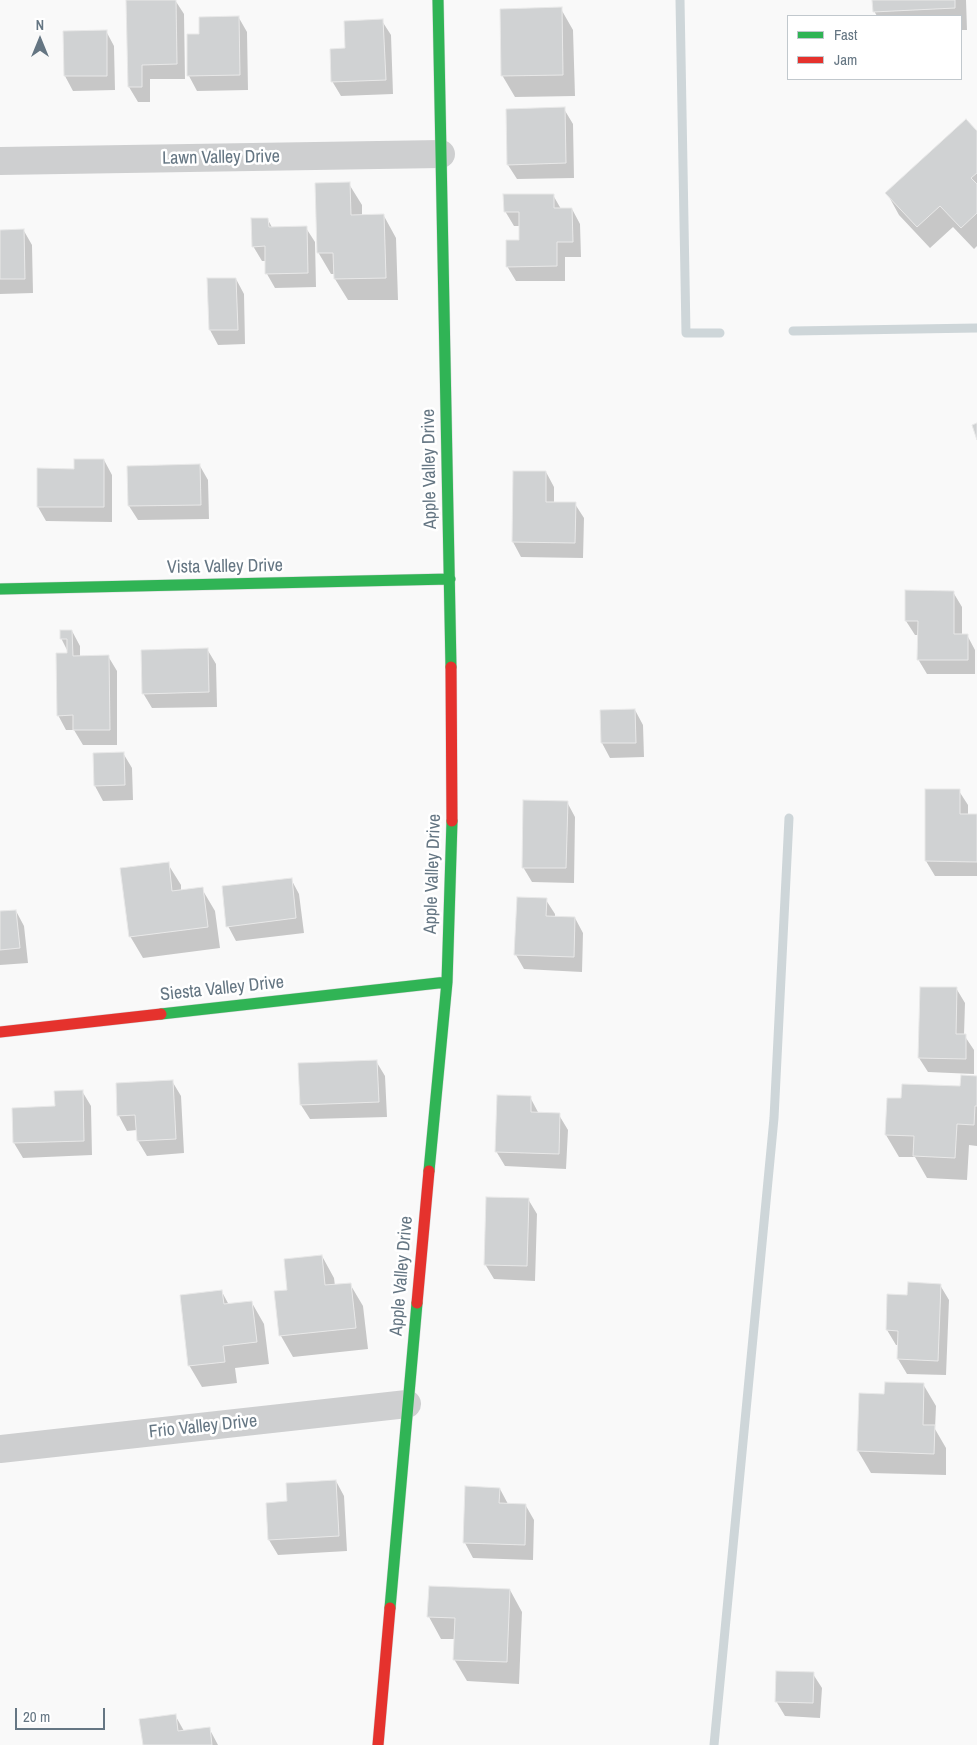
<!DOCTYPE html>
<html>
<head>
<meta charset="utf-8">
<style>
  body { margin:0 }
  #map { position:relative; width:977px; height:1745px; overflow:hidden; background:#f9f9f9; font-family:"Archivo Narrow",sans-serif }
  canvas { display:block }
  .legend { position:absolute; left:787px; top:15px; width:175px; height:65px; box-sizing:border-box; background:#fff; border:1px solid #c1c8cd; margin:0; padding:6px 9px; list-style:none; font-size:15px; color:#657683 }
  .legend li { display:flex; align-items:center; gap:10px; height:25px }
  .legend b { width:25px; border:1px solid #c1c8cd }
  .north { position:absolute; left:15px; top:15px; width:50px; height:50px; -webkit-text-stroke:4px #fff; paint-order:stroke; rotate:0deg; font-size:14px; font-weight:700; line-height:20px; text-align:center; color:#657683 }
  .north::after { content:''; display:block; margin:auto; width:18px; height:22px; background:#657683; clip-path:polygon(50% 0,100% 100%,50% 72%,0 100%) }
  .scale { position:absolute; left:15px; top:1708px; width:90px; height:22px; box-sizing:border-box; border:2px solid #657683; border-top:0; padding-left:6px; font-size:15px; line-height:18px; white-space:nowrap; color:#657683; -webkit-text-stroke:4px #fff; paint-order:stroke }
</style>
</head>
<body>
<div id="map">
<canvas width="977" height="1745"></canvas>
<ul class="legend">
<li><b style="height:6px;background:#30b455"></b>Fast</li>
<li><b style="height:6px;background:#e5322d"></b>Jam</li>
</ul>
<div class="north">N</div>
<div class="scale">20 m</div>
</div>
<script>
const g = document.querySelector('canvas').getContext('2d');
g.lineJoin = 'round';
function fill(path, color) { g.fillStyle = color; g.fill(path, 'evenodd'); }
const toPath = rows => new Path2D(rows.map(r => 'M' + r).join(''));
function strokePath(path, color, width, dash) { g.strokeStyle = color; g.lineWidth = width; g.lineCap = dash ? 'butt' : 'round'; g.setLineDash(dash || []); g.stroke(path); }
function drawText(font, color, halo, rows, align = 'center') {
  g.font = font + ' "Archivo Narrow",sans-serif'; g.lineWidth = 5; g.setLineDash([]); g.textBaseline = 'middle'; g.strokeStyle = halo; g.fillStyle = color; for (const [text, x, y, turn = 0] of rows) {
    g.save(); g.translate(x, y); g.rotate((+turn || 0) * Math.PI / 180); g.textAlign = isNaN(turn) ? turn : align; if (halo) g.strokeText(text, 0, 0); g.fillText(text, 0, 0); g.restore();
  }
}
fill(toPath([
  [175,0,184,14,185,79,150,79,150,102,138,102,129,87],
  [874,0,966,0,967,30,961,30,961,16,877,16,874,11],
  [561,9,573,30,575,96,515,97,502,75],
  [239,18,247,32,248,90,197,91,189,76,201,35],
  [382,21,391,35,393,94,341,96,332,81,346,50],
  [106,31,114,46,115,90,73,91,65,76],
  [564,109,573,124,574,178,517,179,508,165],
  [977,133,977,246,974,249,953,227,930,248,899,215,887,193],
  [349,184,362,205,362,216,384,216,396,238,398,300,348,300,335,279,335,274,331,274,318,252],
  [553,195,561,209,572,209,580,224,581,257,565,257,565,281,516,281,507,266,520,241,520,226,514,226,505,211],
  [268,220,273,229,306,228,315,242,316,287,275,288,267,274,266,261,262,261,253,246],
  [0,231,24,231,32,245,33,293,0,294],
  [236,279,244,294,245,344,218,345,210,330,209,280],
  [104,460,112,475,112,522,46,521,38,507,75,470],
  [200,466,208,480,209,519,138,520,129,506],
  [546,472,554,487,554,503,575,504,584,518,583,558,521,557,513,542],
  [953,592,962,607,962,635,967,635,975,650,975,674,927,674,918,659,919,635,915,635,906,621],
  [72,631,80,646,80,657,108,656,117,671,117,745,83,745,74,730,66,730,58,715,69,654,61,638],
  [207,649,216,664,217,707,152,708,143,693],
  [635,710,643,725,644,757,610,758,602,743],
  [123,753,132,768,133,800,103,801,95,786,94,754],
  [959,791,968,805,968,815,977,815,977,876,935,876,926,861],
  [567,802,575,817,574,883,532,882,523,867],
  [168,864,181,885,181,892,202,889,215,911,220,948,143,958,130,936],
  [291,879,299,894,304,933,236,941,228,926],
  [546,900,555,914,555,917,575,918,583,933,582,972,524,969,516,955],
  [16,911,24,926,28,963,0,965,0,913],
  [956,988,965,1003,964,1035,974,1050,974,1074,928,1072,919,1058],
  [376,1061,385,1076,387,1117,310,1119,301,1105],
  [977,1077,977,1146,969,1145,967,1180,927,1178,915,1157,899,1157,886,1135,902,1099,961,1088],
  [172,1081,181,1096,184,1153,147,1156,138,1141,137,1130,127,1131,119,1116,117,1084],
  [82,1091,91,1106,92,1155,23,1158,14,1143,56,1107],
  [530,1097,539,1114,559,1115,568,1130,566,1169,505,1166,496,1151],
  [528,1199,537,1214,535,1281,494,1279,485,1264],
  [322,1256,334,1278,335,1286,350,1284,363,1306,368,1349,293,1357,281,1336,289,1291],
  [940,1285,949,1300,946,1375,907,1374,898,1359,899,1345,896,1345,887,1330,908,1297],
  [222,1292,229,1305,252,1303,264,1324,269,1364,235,1368,237,1383,202,1387,189,1365],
  [923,1384,936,1406,935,1429,946,1448,946,1475,871,1473,858,1451,860,1395,885,1396],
  [336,1481,344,1496,347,1551,278,1555,269,1540,288,1503],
  [500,1489,508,1504,526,1506,534,1520,533,1560,473,1558,465,1543],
  [510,1590,522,1612,519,1684,467,1681,454,1659,455,1639,441,1639,429,1617],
  [813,1674,822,1688,820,1718,785,1716,776,1701],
  [175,1715,184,1731,209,1728,218,1745,144,1745]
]), '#0003');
strokePath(toPath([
  [680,0,686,333,720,333],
  [793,331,977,328],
  [714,1745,774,1118,789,818]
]), '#ced6d9', 9);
const building = toPath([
  [126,0,176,0,177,64,142,65,142,87,128,87,126,0],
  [872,0,955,0,955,8,873,12,872,0],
  [562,7,563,75,501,76,500,9,562,7],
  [239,16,240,75,187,76,187,34,199,34,199,17,239,16],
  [383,19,386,80,331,82,330,49,345,48,344,21,383,19],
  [107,30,107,76,64,76,63,31,107,30],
  [565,107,566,163,507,165,506,109,565,107],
  [966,119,977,131,977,173,971,178,977,184,977,213,961,228,940,206,917,227,885,193,966,119],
  [350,182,351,215,384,214,386,278,334,279,333,253,317,253,315,183,350,182],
  [503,194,554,194,554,208,572,208,573,242,557,242,557,266,506,267,506,240,519,240,519,212,504,212,503,194],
  [251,218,268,218,269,227,307,226,308,273,265,274,265,246,252,247,251,218],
  [24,229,25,279,0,279,0,230,24,229],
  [207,278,236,278,238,330,209,330,207,278],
  [977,423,977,440,972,425,977,423],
  [74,459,104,459,104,507,37,507,37,468,74,469,74,459],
  [200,464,201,505,128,506,127,466,200,464],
  [513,471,546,471,546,502,576,502,575,543,512,542,513,471],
  [905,590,954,591,954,634,968,634,968,660,917,660,918,621,905,621,905,590],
  [60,630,72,630,73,656,109,655,110,730,73,730,73,715,57,716,56,653,67,653,67,639,60,639,60,630],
  [208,648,209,692,142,694,141,650,208,648],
  [635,709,636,743,601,743,600,710,635,709],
  [124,752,125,785,94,786,93,753,124,752],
  [925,789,960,789,960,814,977,814,977,862,925,861,925,789],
  [523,800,568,801,566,868,522,868,523,800],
  [169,862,172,891,203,887,208,927,129,937,120,868,169,862],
  [292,878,296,918,226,927,222,886,292,878],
  [517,897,547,898,546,916,575,917,574,957,514,955,517,897],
  [16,910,20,948,0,950,0,911,16,910],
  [920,987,957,987,956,1034,966,1034,966,1059,918,1058,920,987],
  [377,1060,379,1102,300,1105,298,1063,377,1060],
  [961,1075,977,1076,977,1106,975,1106,974,1125,957,1124,955,1158,913,1156,914,1136,885,1135,887,1098,901,1098,902,1084,960,1086,961,1075],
  [173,1080,176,1139,137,1141,135,1115,117,1116,116,1083,173,1080],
  [83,1090,84,1141,13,1143,12,1108,55,1106,54,1091,83,1090],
  [497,1095,531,1096,531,1112,560,1113,559,1154,495,1152,497,1095],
  [486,1197,529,1198,527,1266,484,1265,486,1197],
  [322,1255,325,1285,351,1283,356,1328,279,1336,274,1291,287,1290,284,1259,322,1255],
  [908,1282,941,1284,938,1361,897,1359,898,1331,886,1330,887,1294,907,1295,908,1282],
  [222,1290,224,1304,252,1301,257,1342,223,1346,225,1362,188,1366,180,1295,222,1290],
  [885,1382,924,1383,923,1425,935,1425,934,1454,857,1451,859,1393,884,1394,885,1382],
  [336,1480,339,1536,268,1540,266,1503,287,1501,286,1483,336,1480],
  [465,1486,500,1488,499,1503,526,1504,525,1545,463,1543,465,1486],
  [429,1586,510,1589,507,1662,453,1660,455,1618,427,1617,429,1586],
  [776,1671,814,1672,813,1703,775,1702,776,1671],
  [176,1714,178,1731,210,1727,212,1745,143,1745,139,1719,176,1714]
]);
fill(building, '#d0d2d3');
strokePath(building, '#e8e8e8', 1);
const fast = toPath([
  [438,0,451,667],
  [0,589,450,579],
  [161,1014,447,982],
  [429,1171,447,982,452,821],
  [390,1608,417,1303]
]);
const jam = toPath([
  [451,667,452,821],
  [0,1032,161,1014],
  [417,1303,429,1171],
  [378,1745,390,1608]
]);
strokePath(fast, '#d5d6d7', 12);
strokePath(jam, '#d5d6d7', 12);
strokePath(toPath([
  [0,161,441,154],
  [0,1449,407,1404]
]), '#cecfd0', 28);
strokePath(fast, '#30b455', 11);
strokePath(jam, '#e5322d', 11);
drawText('18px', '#657683', '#fff', [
  ["Lawn Valley Drive",221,158,-1],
  ["Apple Valley Drive",430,469,-91],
  ["Vista Valley Drive",225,567,-1],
  ["Apple Valley Drive",433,874,-88],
  ["Siesta Valley Drive",222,989,-6],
  ["Apple Valley Drive",402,1276,-85],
  ["Frio Valley Drive",203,1427,-6]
]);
</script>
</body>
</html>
